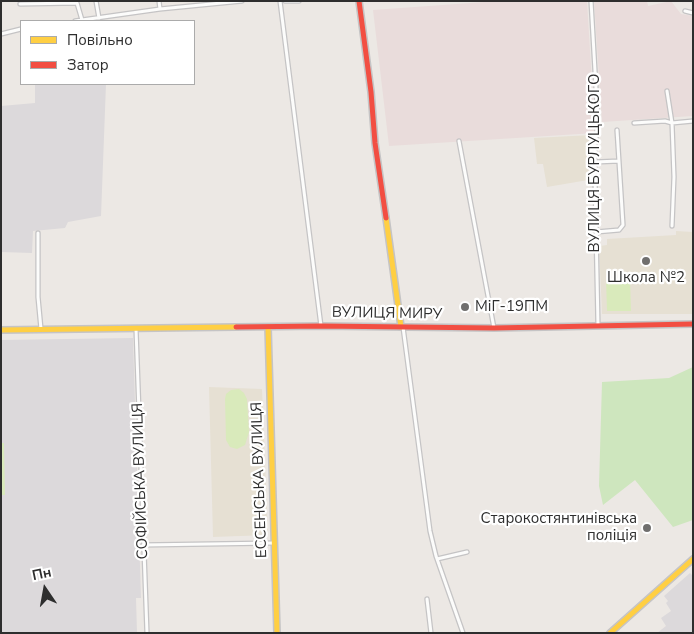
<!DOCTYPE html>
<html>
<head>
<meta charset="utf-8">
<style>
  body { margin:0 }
  #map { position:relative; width:694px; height:634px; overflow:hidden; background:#ece8e4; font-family:"Nunito Sans",sans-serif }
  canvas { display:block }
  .frame { position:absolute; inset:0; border:2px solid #2e2e2e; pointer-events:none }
  .legend { position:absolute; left:20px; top:20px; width:175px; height:65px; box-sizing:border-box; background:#fff; border:1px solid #ababab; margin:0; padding:6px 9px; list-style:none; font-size:15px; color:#2e2e2e }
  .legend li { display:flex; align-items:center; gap:10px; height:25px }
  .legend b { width:25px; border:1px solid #ababab }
  .north { position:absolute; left:20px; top:564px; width:50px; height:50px; -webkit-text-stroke:4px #fff; paint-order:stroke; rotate:348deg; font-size:14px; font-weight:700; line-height:20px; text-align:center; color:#2e2e2e }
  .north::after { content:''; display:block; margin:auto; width:18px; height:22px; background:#2e2e2e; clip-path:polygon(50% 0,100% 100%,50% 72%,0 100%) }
</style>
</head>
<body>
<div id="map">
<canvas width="694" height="634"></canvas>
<div class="frame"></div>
<ul class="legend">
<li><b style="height:6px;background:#ffcf43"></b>Повільно</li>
<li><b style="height:6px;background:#f24e42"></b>Затор</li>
</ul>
<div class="north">Пн</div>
</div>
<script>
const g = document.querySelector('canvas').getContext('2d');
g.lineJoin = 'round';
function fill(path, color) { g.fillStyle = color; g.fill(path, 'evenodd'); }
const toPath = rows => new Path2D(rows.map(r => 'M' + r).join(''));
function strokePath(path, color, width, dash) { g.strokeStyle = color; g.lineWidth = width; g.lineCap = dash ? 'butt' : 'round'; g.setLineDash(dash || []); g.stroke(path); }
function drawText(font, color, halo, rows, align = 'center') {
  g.font = font + ' "Nunito Sans",sans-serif'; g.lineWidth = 4.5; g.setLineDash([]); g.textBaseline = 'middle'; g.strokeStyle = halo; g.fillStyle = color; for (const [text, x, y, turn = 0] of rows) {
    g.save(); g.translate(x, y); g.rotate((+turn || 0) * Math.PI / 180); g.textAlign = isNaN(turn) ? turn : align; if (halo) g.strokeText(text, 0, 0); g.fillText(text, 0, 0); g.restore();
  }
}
fill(toPath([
  [35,84,106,84,101,216,68,222,65,228,33,231,32,253,1,252,1,106,35,103],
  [133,338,141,598,136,598,137,633,1,633,1,340],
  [690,573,693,576,693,633,657,633,666,626,661,618,671,611,666,603,668,601,664,596]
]), '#dcd9db');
fill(toPath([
  [592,135,594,179,547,187,543,164,537,164,534,138],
  [676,231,693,232,693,314,602,314,599,246,607,245,607,239,676,235],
  [209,387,262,389,268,535,213,537]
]), '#e6e0d3');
fill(toPath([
  [498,1,587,1,595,133,389,146,373,10],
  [594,1,647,1,648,6,671,1,681,14,693,16,693,116,602,122]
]), '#e9dcdb');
fill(toPath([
  [693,367,693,520,673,527,635,480,603,505,599,486,602,382,669,378]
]), '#cee6be');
fill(toPath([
  [606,279,630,279,631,311,607,311],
  [239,389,244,393,247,399,249,432,245,445,237,449,230,447,226,440,225,399,226,394,231,390],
  [1,443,4,443,5,495,1,495]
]), '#d9eabb');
const street = toPath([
  [96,1,99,18],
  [159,1,160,9],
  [280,1,321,326],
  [285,1,299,1],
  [591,1,598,123,595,145,595,179,598,325],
  [20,4,77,3,82,20],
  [685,11,693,13],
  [75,21,160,9,242,1],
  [1,34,21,29],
  [667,91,672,123,674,177,672,226],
  [634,123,665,121,672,123,693,121],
  [459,141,494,328],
  [595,162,619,161],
  [596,232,619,230,623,225,617,130],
  [38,233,38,297,41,329],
  [403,327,430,531,436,556,463,633],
  [136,329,147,633],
  [143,545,274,543],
  [437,559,467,552],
  [427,599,431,633]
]);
const slow = toPath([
  [386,218,401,327],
  [268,327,277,633],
  [1,330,236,327],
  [610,633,693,559]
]);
const jam = toPath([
  [359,1,371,92,375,143,386,218],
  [236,327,321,326,494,328,693,324]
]);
strokePath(street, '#c5c4c5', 5.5);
strokePath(slow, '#c5c4c5', 8);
strokePath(jam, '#c5c4c5', 8);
strokePath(street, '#fcfcfb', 3);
strokePath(slow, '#ffcf43', 5);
strokePath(jam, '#f24e42', 5);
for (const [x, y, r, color] of [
  [646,261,5,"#706f6e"],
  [465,307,5,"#706f6e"],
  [647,528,5,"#706f6e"]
]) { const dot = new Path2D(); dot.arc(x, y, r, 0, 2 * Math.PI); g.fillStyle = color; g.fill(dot); strokePath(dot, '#fff', 2); }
drawText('15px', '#2e2e2e', '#fff', [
  ["ВУЛИЦЯ БУРЛУЦЬКОГО",595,163,-90],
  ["ВУЛИЦЯ МИРУ",387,314,1],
  ["ЕССЕНСЬКА ВУЛИЦЯ",260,480,-92],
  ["СОФІЙСЬКА ВУЛИЦЯ",141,481,-92]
]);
drawText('15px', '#2e2e2e', '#fff', [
  ["Школа №2",646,278],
  ["МіГ-19ПМ",475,307,"left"],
  ["Старокостянтинівська",637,519,"right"],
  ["поліція",637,536,"right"]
]);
</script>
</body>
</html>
